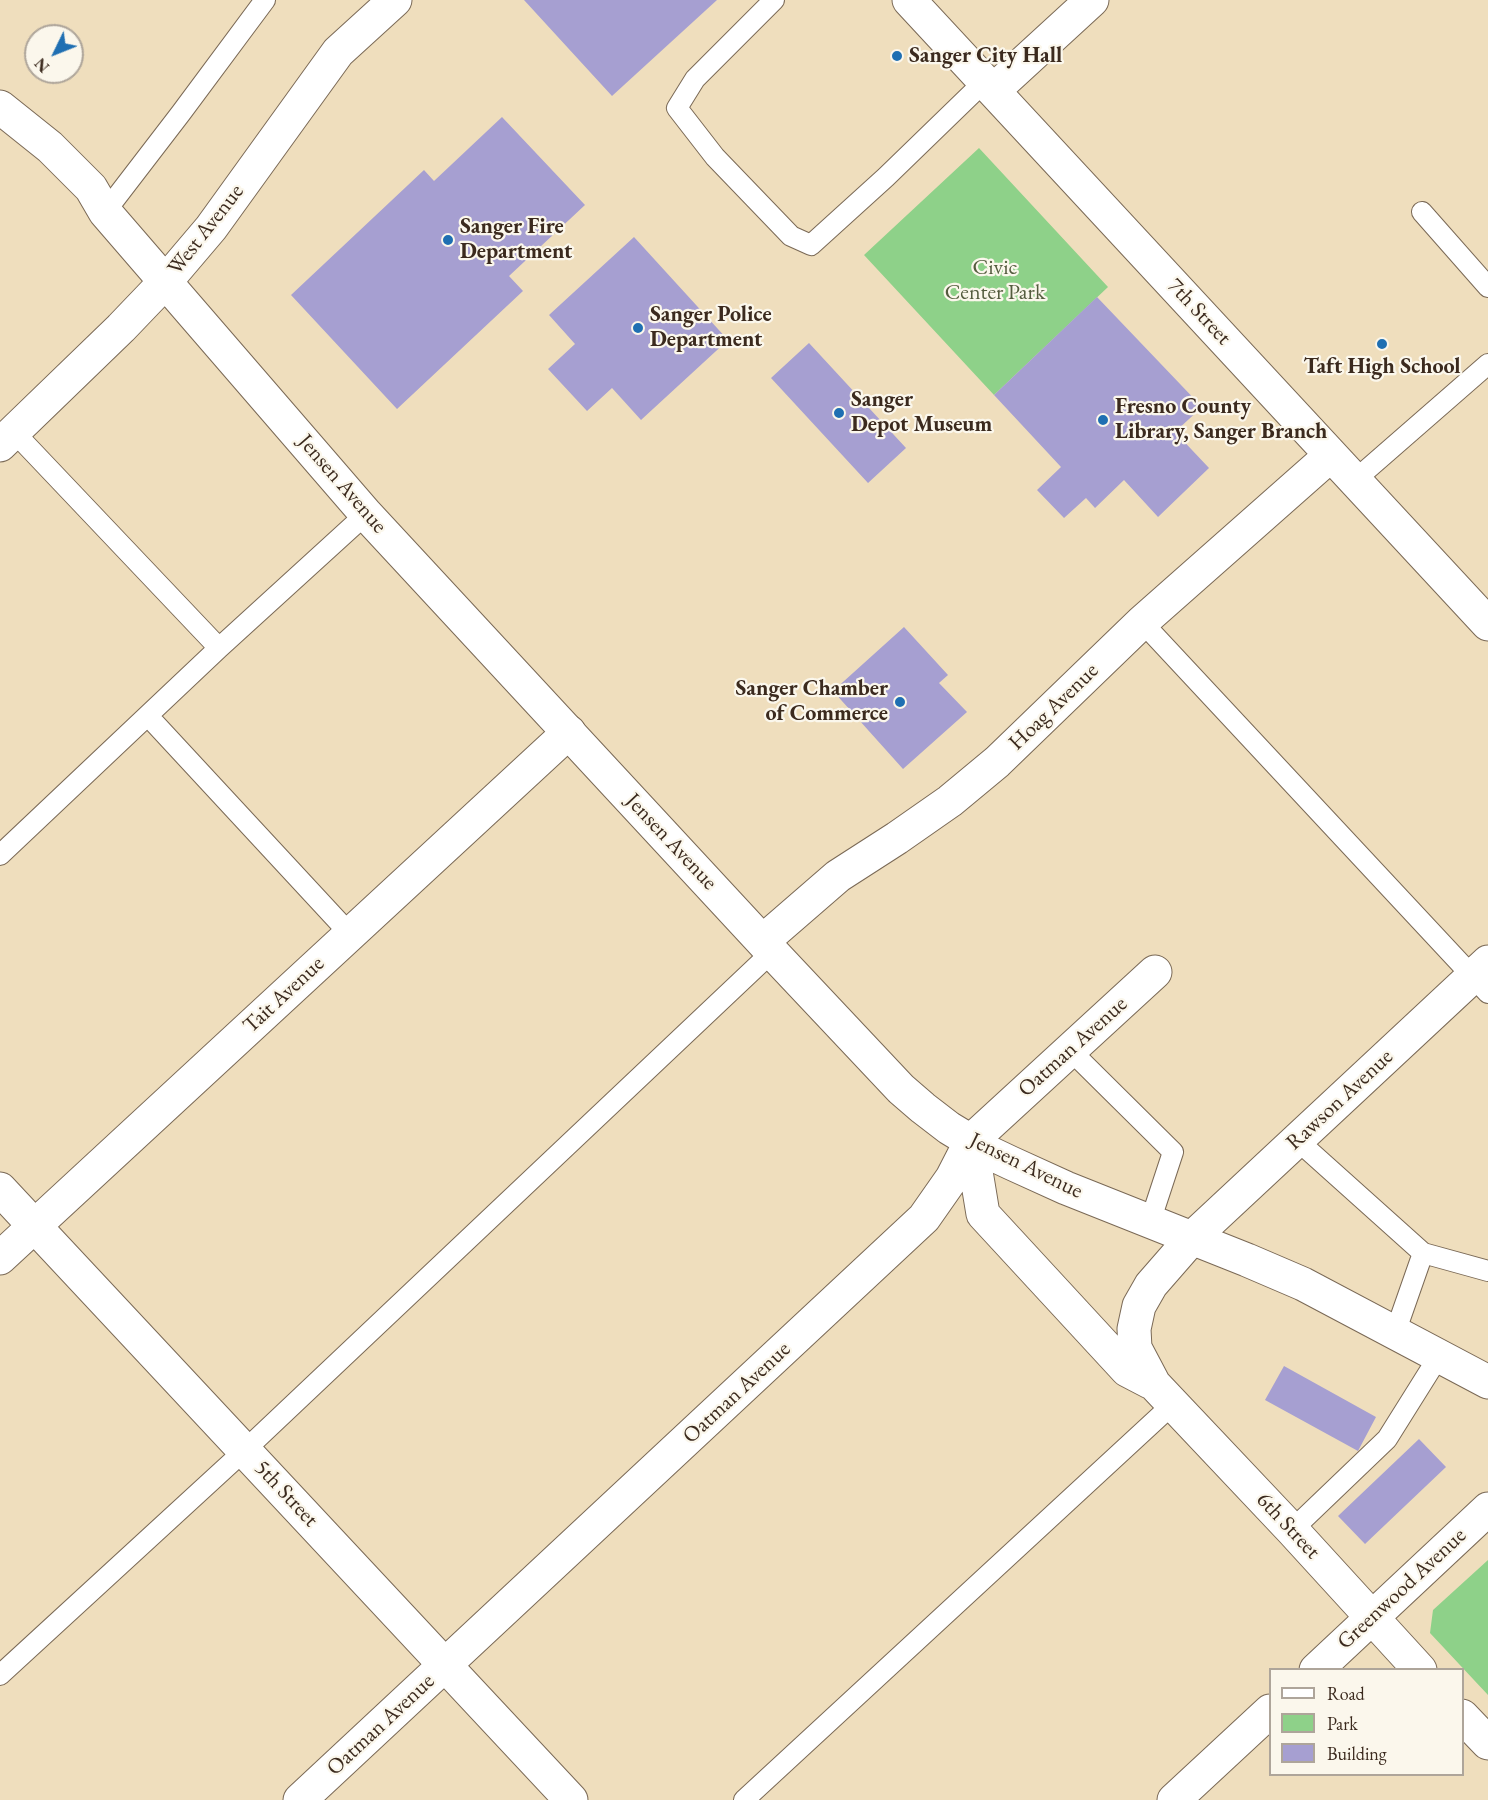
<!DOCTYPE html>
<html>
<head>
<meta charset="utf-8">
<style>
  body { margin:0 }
  #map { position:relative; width:1488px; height:1800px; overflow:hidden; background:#efdebd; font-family:"EB Garamond",serif }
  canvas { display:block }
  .legend { position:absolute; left:1269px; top:1668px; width:195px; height:108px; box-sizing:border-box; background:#fbf7ec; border:2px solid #aea59a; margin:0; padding:8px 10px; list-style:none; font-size:18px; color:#3b2a1e }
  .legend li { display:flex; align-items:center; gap:12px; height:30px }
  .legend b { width:30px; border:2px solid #aea59a }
  .north { position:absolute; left:24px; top:24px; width:60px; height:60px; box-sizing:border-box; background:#fbf7ec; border:2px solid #aea59a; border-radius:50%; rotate:227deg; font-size:16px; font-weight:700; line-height:24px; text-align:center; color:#3b2a1e }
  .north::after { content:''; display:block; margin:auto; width:21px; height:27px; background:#1f6fb2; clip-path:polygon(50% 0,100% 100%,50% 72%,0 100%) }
</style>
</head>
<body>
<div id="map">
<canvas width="1488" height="1800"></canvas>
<ul class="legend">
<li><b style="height:8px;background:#fff"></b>Road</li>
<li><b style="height:16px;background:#8ed189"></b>Park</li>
<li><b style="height:16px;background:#a69fd1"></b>Building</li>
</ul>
<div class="north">N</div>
</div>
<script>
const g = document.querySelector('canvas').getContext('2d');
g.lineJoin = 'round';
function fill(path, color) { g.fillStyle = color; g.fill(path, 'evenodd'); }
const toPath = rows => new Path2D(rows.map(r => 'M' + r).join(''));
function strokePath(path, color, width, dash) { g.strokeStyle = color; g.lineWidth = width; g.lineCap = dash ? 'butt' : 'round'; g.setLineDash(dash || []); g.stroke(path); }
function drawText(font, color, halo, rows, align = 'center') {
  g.font = font + ' "EB Garamond",serif'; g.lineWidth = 4.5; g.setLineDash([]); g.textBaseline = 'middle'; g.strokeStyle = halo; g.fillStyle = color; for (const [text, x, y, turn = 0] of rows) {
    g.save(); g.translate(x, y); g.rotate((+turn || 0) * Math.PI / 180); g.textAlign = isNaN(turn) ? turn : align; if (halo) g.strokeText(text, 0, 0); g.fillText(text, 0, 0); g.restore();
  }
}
fill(toPath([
  [979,148,1108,287,994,395,864,255],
  [1488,1560,1488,1695,1430,1633,1433,1610]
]), '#8ed189');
fill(toPath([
  [524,0,717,0,612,96],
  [502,117,585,205,509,276,523,291,397,409,291,295,424,170,434,181],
  [634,237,728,340,641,420,612,388,587,411,548,369,575,344,549,315],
  [1097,297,1202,407,1175,432,1209,468,1158,517,1124,480,1095,508,1086,498,1064,518,1037,490,1061,467,994,395],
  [809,343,906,448,868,483,771,378],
  [904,627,948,675,939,683,967,712,903,769,833,691],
  [1284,1366,1376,1417,1358,1451,1265,1400],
  [1419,1439,1446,1467,1365,1544,1338,1516]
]), '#a69fd1');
const lane = toPath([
  [774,0,695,79,677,108,715,157,791,236,811,245,886,177,985,81],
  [105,212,181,113,265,0],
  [1422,212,1488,287],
  [14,432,219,648],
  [1355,480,1488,364],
  [1142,622,1488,993],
  [148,716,350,934],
  [0,855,219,648,366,514],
  [1070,1050,1173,1152,1150,1222],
  [1297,1140,1423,1253,1488,1271],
  [1395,1333,1423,1253],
  [1292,1530,1387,1439,1439,1356],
  [0,1675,245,1450,772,952],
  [744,1800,1173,1404]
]);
const street = toPath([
  [909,0,1488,624],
  [994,90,1092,0],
  [0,445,121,328,166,281,211,228,338,52,395,0],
  [763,941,838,876,897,838,950,801,997,762,1142,622,1331,455],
  [971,1141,983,1214,1127,1370,1150,1382],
  [0,1258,569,732],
  [1420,1670,1292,1530,1154,1384,1135,1348,1134,1329,1139,1306,1151,1285,1192,1238,1488,962],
  [1462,1716,1488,1743],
  [300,1800,924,1218,952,1178,971,1141,1155,972]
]);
const secondary = toPath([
  [0,1189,571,1800],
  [1316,1670,1488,1509],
  [1174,1800,1270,1711]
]);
const primary = toPath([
  [0,107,50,147,91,188,105,212,366,514,772,952,901,1089,923,1108,949,1128,992,1154,1011,1163,1066,1188,1247,1260,1303,1284,1488,1382]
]);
strokePath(lane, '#7a6956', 22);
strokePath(street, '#7a6956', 35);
strokePath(secondary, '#7a6956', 35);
strokePath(primary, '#7a6956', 35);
strokePath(lane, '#fff', 20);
strokePath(street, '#fff', 33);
strokePath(secondary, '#fff', 33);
strokePath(primary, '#fff', 33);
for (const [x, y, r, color] of [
  [897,56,6,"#1f6fb2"],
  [448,240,6,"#1f6fb2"],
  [638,328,6,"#1f6fb2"],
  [1382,344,6,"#1f6fb2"],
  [839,413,6,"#1f6fb2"],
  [1103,420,6,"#1f6fb2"],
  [900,702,6,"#1f6fb2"]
]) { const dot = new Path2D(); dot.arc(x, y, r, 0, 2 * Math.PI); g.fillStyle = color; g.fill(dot); strokePath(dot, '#fbf7ec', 2); }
drawText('bold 22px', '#3b2a1e', '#fbf7ec', [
  ["Sanger City Hall",909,56],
  ["Sanger Fire",460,227],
  ["Department",460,252],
  ["Sanger Police",650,315],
  ["Department",650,340],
  ["Taft High School",1382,367,"center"],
  ["Sanger",851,400],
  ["Depot Museum",851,425],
  ["Fresno County",1115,407],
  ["Library, Sanger Branch",1115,432],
  ["Sanger Chamber",888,689,"right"],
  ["of Commerce",888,714,"right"]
], 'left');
drawText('22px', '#3b2a1e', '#fbf7ec', [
  ["West Avenue",206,230,-52],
  ["7th Street",1199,312,47],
  ["Jensen Avenue",342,484,49],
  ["Hoag Avenue",1054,707,-44],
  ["Jensen Avenue",671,842,47],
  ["Tait Avenue",284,995,-43],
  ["Oatman Avenue",1073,1047,-42],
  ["Rawson Avenue",1340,1100,-43],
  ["Jensen Avenue",1026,1166,26],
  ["Oatman Avenue",737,1393,-43],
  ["5th Street",286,1494,47],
  ["6th Street",1288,1526,47],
  ["Greenwood Avenue",1402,1589,-43],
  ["Oatman Avenue",381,1725,-43]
]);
drawText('22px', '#545c3e', '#fbf7ec', [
  ["Civic",995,268],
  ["Center Park",995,293]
]);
</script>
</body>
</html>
